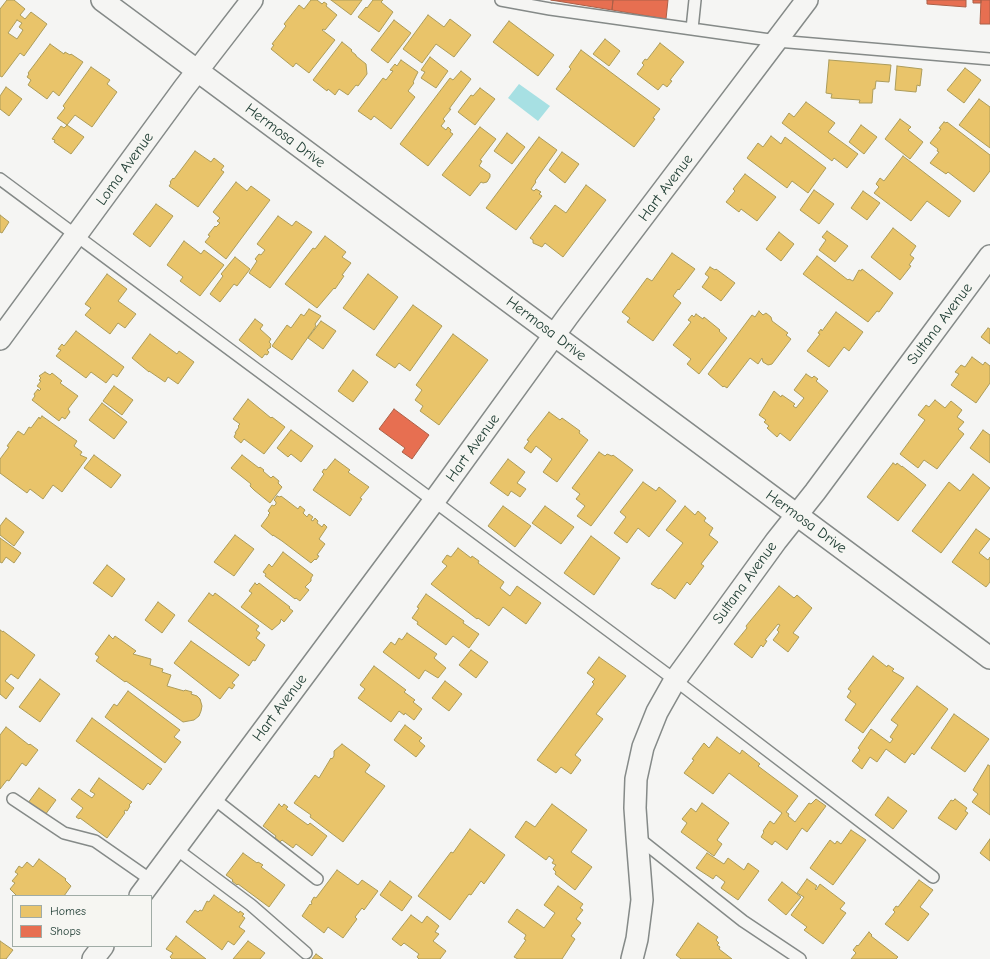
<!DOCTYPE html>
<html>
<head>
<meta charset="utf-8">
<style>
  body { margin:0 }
  #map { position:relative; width:990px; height:959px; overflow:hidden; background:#f5f5f3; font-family:"Comic Neue",sans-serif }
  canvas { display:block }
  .legend { position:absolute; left:12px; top:895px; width:140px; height:52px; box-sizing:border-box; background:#f6f6f2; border:1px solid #a0aca6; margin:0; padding:5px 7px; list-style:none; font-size:12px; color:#1f3d34 }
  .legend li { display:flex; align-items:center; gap:8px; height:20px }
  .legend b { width:20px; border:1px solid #a0aca6 }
</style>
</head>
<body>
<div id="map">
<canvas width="990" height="959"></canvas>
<ul class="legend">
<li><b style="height:11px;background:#e9c46a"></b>Homes</li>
<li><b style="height:11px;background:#e76f51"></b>Shops</li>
</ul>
</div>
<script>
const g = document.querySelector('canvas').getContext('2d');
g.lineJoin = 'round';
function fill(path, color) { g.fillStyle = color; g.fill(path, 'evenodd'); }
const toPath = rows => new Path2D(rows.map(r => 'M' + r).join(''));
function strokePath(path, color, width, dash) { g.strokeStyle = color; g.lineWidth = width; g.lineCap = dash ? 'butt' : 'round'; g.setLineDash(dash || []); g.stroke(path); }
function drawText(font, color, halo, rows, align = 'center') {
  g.font = font + ' "Comic Neue",sans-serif'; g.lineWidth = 4; g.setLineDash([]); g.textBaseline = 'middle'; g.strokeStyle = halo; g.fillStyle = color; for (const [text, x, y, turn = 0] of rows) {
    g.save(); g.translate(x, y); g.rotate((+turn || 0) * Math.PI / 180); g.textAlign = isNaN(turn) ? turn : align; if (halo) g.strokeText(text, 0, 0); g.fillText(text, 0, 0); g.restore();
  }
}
fill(toPath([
  [519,84,550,106,538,121,508,98]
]), '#a7e0e3');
const homes = toPath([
  [7,0,14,0,25,9,20,15,25,19,31,12,47,24,24,56,20,53,2,77,0,76,0,9,7,0],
  [17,20,22,23,19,27,23,30,17,39,8,33,17,20],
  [311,0,317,0,322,4,324,2,327,4,326,6,337,15,325,30,323,29,322,30,335,40,309,73,296,63,293,67,271,49,274,45,272,44,286,26,284,24,299,5,304,9,311,0],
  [331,0,362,0,351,15,331,0],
  [373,0,383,0,381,2,393,12,379,32,358,17,366,7,367,8,373,0],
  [428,15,444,27,450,19,471,35,454,57,436,44,422,63,403,49,428,15],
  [394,20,411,33,388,63,371,50,394,20],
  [509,21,554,55,538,76,493,42,509,21],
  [605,39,620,51,609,66,593,54,605,39],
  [342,42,352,50,351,51,356,55,356,56,366,64,367,74,358,86,356,85,348,95,339,89,335,95,328,89,327,91,313,80,342,42],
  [660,43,684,62,670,80,672,81,667,87,663,84,658,90,637,74,644,65,642,63,645,59,647,60,660,43],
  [50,44,64,54,65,52,70,55,71,54,83,62,59,96,53,91,47,99,28,85,31,80,27,77,29,74,28,73,50,44],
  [581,50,660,109,653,118,655,119,634,147,556,89,571,69,569,67,581,50],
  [430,57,448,71,436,88,421,78,425,72,421,70,430,57],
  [401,60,418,72,413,82,414,83,408,91,415,97,391,129,374,116,371,120,358,111,383,78,386,80,393,71,390,70,395,64,397,66,401,60],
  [829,60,891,65,889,82,876,81,875,89,873,89,872,103,859,103,860,100,831,98,832,94,826,93,829,60],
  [897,66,922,69,920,86,917,85,916,92,895,90,897,66],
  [91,67,110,80,107,84,117,92,92,127,75,115,67,125,57,118,65,108,63,106,91,67],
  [965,68,981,80,964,103,947,90,965,68],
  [461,71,471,79,449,109,451,109,443,119,445,121,441,126,446,130,448,127,451,130,450,132,453,134,428,166,400,144,450,78,453,80,461,71],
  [6,87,22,99,9,116,0,109,0,96,6,87],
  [480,88,495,99,475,125,458,112,471,95,473,96,480,88],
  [979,99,990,107,990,148,959,125,979,99],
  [806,102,835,123,828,132,858,154,847,168,834,158,832,161,782,123,789,113,794,117,806,102],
  [900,119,911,127,908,130,923,142,910,159,885,139,900,119],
  [944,122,946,123,947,122,990,155,990,171,974,192,948,172,946,174,930,163,939,152,937,151,938,149,930,143,941,129,939,128,944,122],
  [67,125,84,137,71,154,54,142,55,140,52,139,61,126,64,128,67,125],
  [861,125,877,137,864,154,849,142,861,125],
  [480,127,496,139,480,160,482,161,479,166,490,174,490,177,487,182,483,183,481,182,470,196,442,175,480,127],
  [507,133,525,147,512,164,494,151,507,133],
  [771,136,781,144,785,137,826,168,808,193,792,181,787,188,747,158,758,143,763,147,771,136],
  [539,137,557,150,535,181,536,182,531,189,534,191,536,189,541,192,539,194,542,196,516,230,486,208,539,137],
  [195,151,211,162,214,158,224,166,221,170,224,172,198,207,169,186,171,183,170,182,173,178,174,179,195,151],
  [562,152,579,164,565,183,549,170,562,152],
  [903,156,961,201,949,217,927,201,911,221,874,193,879,187,876,184,880,178,884,181,903,156],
  [745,174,776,197,757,221,741,209,739,212,726,202,735,191,733,189,745,174],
  [236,182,247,191,251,186,270,200,226,259,205,242,210,236,208,235,215,226,216,227,220,223,217,221,220,218,213,212,236,182],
  [586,185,606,200,563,257,545,243,542,247,533,243,533,240,530,238,555,205,566,213,586,185],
  [814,190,834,204,819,224,800,210,814,190],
  [863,191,880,203,867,220,851,208,863,191],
  [156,204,173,216,150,247,133,234,156,204],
  [0,215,9,222,2,233,0,232,0,215],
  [278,216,292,226,296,221,312,232,270,288,249,273,257,261,255,259,259,254,261,255,265,250,257,244,278,216],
  [893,228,916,246,910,255,914,258,909,265,911,266,900,280,871,257,893,228],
  [827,231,848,246,835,262,819,250,826,240,822,237,827,231],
  [779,232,794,244,781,261,766,249,779,232],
  [325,236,346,252,342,257,351,263,342,275,344,276,335,289,334,288,317,308,285,284,313,248,315,249,325,236],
  [184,241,201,254,204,250,224,265,200,296,180,281,183,277,167,265,184,241],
  [672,253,695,269,679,290,678,289,673,296,681,303,653,341,627,322,630,318,622,312,647,278,652,281,672,253],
  [817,256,848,280,849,279,853,281,859,270,861,271,862,269,893,293,879,312,877,311,868,322,803,274,817,256],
  [235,257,250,269,237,286,234,284,220,302,210,294,223,276,221,274,235,257],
  [710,267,715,270,716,269,735,283,721,301,702,287,709,277,705,274,710,267],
  [107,274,127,289,118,301,136,314,125,328,118,323,110,334,85,315,91,308,85,304,107,274],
  [368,274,398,297,374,330,343,308,368,274],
  [413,305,442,326,410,371,399,363,395,368,376,355,413,305],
  [309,309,321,316,315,324,316,326,292,360,272,346,287,325,291,328,301,314,304,316,309,309],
  [759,311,763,315,766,313,771,317,772,321,788,333,786,335,791,339,772,364,768,365,763,362,762,358,758,364,750,358,727,388,724,386,723,387,708,374,752,315,755,317,759,311],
  [836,312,863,332,849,351,844,347,829,367,807,351,820,334,818,333,821,329,822,331,836,312],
  [696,314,703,319,704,317,720,330,719,331,727,338,699,374,687,364,691,359,673,345,691,322,688,320,692,315,694,317,696,314],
  [255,319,263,325,260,329,271,339,269,342,271,344,270,346,271,347,267,350,269,352,267,355,265,354,262,358,239,340,255,319],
  [321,321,336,331,323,349,308,338,321,321],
  [988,328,990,329,990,344,981,337,988,328],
  [76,331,124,367,117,377,113,374,106,383,91,372,86,378,56,356,61,350,58,349,62,344,64,346,76,331],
  [150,334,177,354,179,351,194,362,178,384,168,377,165,382,149,371,149,372,132,358,150,334],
  [453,334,488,360,439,425,420,411,423,406,415,400,422,390,416,385,453,334],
  [972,357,983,365,985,362,990,366,990,383,976,403,951,385,959,374,955,372,961,365,965,367,972,357],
  [353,370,368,382,353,402,338,391,353,370],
  [45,372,50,375,52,373,62,381,60,383,78,396,68,409,70,412,65,419,62,417,59,421,32,400,35,396,34,394,38,389,39,391,41,389,37,386,41,381,39,380,41,378,39,376,45,372],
  [806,374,812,378,814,376,818,379,816,381,828,391,790,441,780,433,777,437,767,428,769,426,764,422,766,420,759,415,774,391,781,397,782,395,795,404,793,406,796,408,804,398,794,390,806,374],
  [114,386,133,400,122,415,103,401,114,386],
  [248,399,271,418,272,417,285,427,264,454,244,439,241,443,234,437,236,433,235,433,239,427,238,426,240,424,233,419,248,399],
  [935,400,945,408,951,401,962,410,957,417,964,422,958,429,964,434,937,469,924,460,918,468,900,454,925,420,918,415,926,405,929,407,935,400],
  [102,403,127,422,114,439,89,420,102,403],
  [549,412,560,420,562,418,580,431,579,433,588,440,557,482,543,472,552,459,536,446,531,453,524,448,529,441,527,440,549,412],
  [42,416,77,441,74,446,82,452,80,455,87,458,62,492,53,485,43,499,30,489,27,493,0,473,0,459,9,447,7,446,18,431,24,435,29,427,31,428,39,417,40,419,42,416],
  [291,430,313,446,301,462,291,454,288,457,277,448,291,430],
  [983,430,990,435,990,463,970,448,983,430],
  [599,452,605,456,607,454,612,456,613,455,633,470,591,526,577,516,585,506,576,499,580,494,572,488,599,452],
  [94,455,121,475,111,488,84,468,94,455],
  [242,455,259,468,260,467,264,470,263,471,271,478,273,476,279,481,278,483,282,487,270,503,254,490,250,486,251,484,231,468,242,455],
  [335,459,350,470,348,472,369,487,360,498,362,499,350,516,313,490,324,474,322,472,324,469,326,470,335,459],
  [508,459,525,472,517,483,526,489,520,497,511,491,508,496,490,483,508,459],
  [893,463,896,465,897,463,902,467,902,466,926,485,898,521,867,497,893,463],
  [973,474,990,488,941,553,912,531,949,482,960,491,973,474],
  [643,482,656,491,659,487,676,501,649,537,638,528,627,543,614,533,626,517,620,512,643,482],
  [277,496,280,497,281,496,298,509,300,506,305,510,303,513,307,517,309,514,313,517,311,520,313,521,315,518,318,521,317,523,322,527,324,524,327,527,319,539,325,544,317,555,319,556,316,560,315,559,311,563,282,541,273,535,273,536,261,526,269,515,268,515,270,513,268,511,272,505,274,506,276,504,276,502,274,500,277,496],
  [503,506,531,526,515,547,488,526,503,506],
  [545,506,574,527,561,544,532,523,545,506],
  [685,506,695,515,698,511,706,518,704,521,713,528,709,535,718,542,701,564,704,566,690,585,687,582,675,599,660,588,659,589,651,584,683,543,666,530,685,506],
  [6,518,24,532,14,546,0,535,0,526,6,518],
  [976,529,990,539,979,553,988,560,990,557,990,582,986,587,952,562,976,529],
  [235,535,254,549,234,576,214,562,235,535],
  [591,536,620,558,594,595,564,573,591,536],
  [0,538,21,553,14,563,6,557,2,563,0,562,0,538],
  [458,548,471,558,472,556,479,561,478,563,504,582,500,588,510,596,517,586,541,603,526,624,503,607,489,626,478,618,477,619,431,584,447,566,442,562,447,555,451,557,458,548],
  [283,552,313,575,311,578,311,581,305,587,309,590,300,601,296,598,295,599,265,576,266,574,263,572,269,564,272,567,283,552],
  [107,565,125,579,112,597,93,583,107,565],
  [255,583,257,585,259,583,290,607,289,608,293,611,284,622,281,619,280,623,272,630,241,607,252,593,249,591,255,583],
  [779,586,794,598,797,595,812,608,793,633,799,637,788,652,773,640,779,632,777,630,780,625,778,624,765,640,767,641,763,647,761,645,752,658,734,644,747,628,746,626,779,586],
  [209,593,213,596,215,593,259,626,256,630,260,633,256,638,265,645,255,661,253,660,249,666,188,621,209,593],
  [426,594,464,621,463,623,479,634,469,648,453,636,446,645,417,624,418,622,412,618,419,608,417,607,426,594],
  [158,602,175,615,162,633,145,620,158,602],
  [0,630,3,632,3,631,35,655,18,679,11,674,5,681,14,688,6,699,0,694,0,630],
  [407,633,437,654,434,658,446,668,438,678,425,670,419,679,383,652,391,642,395,645,399,638,402,640,407,633],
  [109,635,113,639,115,636,136,651,133,654,151,659,150,665,163,669,162,672,171,675,167,686,184,691,185,690,192,692,191,694,197,696,200,699,202,706,201,711,199,716,194,720,183,722,136,688,126,681,125,682,96,661,99,657,95,654,109,635],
  [191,641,239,675,232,683,235,685,232,689,229,687,220,699,174,663,191,641],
  [471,650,488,662,476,678,459,665,471,650],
  [873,656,887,667,888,665,894,669,892,671,904,678,863,733,845,720,856,704,847,697,851,691,848,689,873,656],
  [599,657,626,676,596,714,603,719,575,755,581,760,571,774,561,767,556,773,537,760,594,684,592,682,595,679,587,673,599,657],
  [374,666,406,690,404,692,415,700,413,702,422,709,414,720,405,713,404,715,399,711,391,722,358,698,365,689,360,685,374,666],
  [40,679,60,694,40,722,19,707,40,679],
  [445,681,462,694,449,711,432,698,445,681],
  [917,686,948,709,914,755,912,753,905,763,886,749,877,762,870,757,862,769,852,761,860,750,858,748,871,729,890,743,893,739,890,737,898,725,891,720,917,686],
  [128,691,180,730,174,737,181,742,165,763,105,717,114,704,117,706,128,691],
  [954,714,989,739,965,772,931,748,954,714],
  [92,718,162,769,150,785,148,783,143,790,76,741,92,718],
  [405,725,422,738,419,741,425,746,416,757,394,740,405,725],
  [6,727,29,745,30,744,38,750,26,766,22,763,9,781,7,780,0,789,0,735,6,727],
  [717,737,740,754,742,750,760,764,758,766,798,796,786,812,789,814,788,816,795,822,809,803,811,804,816,799,826,806,807,832,802,828,787,850,775,841,772,845,761,837,764,832,763,831,770,821,774,824,782,813,729,773,713,794,684,773,694,760,692,759,704,743,709,748,717,737],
  [342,744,370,765,365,772,385,786,343,842,310,817,311,815,294,803,315,775,319,778,331,758,332,759,334,756,334,751,342,744],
  [988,765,990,766,990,815,972,802,978,794,973,790,988,765],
  [99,778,132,802,129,805,130,806,127,811,125,810,124,812,125,813,107,838,80,818,79,819,76,817,83,808,71,799,79,789,92,798,95,794,90,791,99,778],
  [39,788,56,800,45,815,28,803,39,788],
  [888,797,907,811,893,829,875,815,888,797],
  [955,799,967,808,965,811,968,813,956,830,938,818,951,800,953,801,955,799],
  [702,803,729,823,717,840,722,844,714,856,681,832,687,823,682,819,691,808,696,812,702,803],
  [279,804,282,807,284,804,288,807,286,809,308,825,310,823,327,836,312,856,296,844,293,848,282,840,280,842,275,838,276,836,263,826,279,804],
  [552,804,587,830,571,852,592,867,575,890,555,874,556,872,553,869,556,865,552,863,554,860,549,856,546,860,515,837,526,821,535,827,552,804],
  [470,829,505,855,484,884,481,881,471,895,469,894,450,920,418,896,451,852,453,853,470,829],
  [851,830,866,840,833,885,810,868,830,840,835,844,837,841,841,844,851,830],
  [990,839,990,861,980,853,990,839],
  [243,853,257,863,258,862,263,865,261,867,285,885,269,907,238,884,237,885,232,881,233,880,226,875,243,853],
  [707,853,724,864,728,858,744,870,748,863,759,871,738,900,721,888,725,882,716,875,713,879,696,868,707,853],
  [39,859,66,879,65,880,71,886,64,896,17,896,10,889,15,883,12,881,18,874,15,872,19,866,22,868,27,862,33,867,39,859],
  [337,870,358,885,362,880,378,891,364,910,362,908,355,917,357,919,343,938,328,927,324,933,302,916,310,904,311,905,312,903,311,902,314,897,316,898,337,870],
  [807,879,817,886,815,889,816,890,820,884,845,903,840,909,846,913,823,944,804,930,807,927,791,915,804,897,797,893,807,879],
  [919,880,933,890,920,907,929,914,908,941,885,924,895,912,893,910,896,906,898,907,919,880],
  [390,881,412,897,402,911,380,895,390,881],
  [782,882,801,897,786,915,768,900,782,882],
  [558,886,583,904,580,908,583,910,576,919,581,923,571,936,575,939,562,959,518,959,514,957,526,940,524,939,526,935,508,922,517,909,544,928,555,913,544,905,558,886],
  [214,895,239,913,240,911,244,914,242,916,245,918,239,927,245,931,234,945,228,941,222,950,186,922,195,910,198,912,200,910,202,911,207,901,209,902,214,895],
  [411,915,422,923,427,916,439,926,435,932,439,934,433,941,446,951,440,959,419,959,417,957,419,954,404,943,401,946,392,939,411,915],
  [698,923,718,937,716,940,719,943,717,945,720,947,719,949,732,959,681,959,676,955,698,923],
  [869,932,872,935,871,936,898,957,896,959,851,959,856,953,853,950,857,945,858,946,869,932],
  [176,936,206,959,172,959,170,957,173,953,166,949,176,936],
  [0,941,13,950,6,959,0,959,0,941],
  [248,941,265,953,260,959,233,959,248,941],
  [316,954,323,959,312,959,316,954]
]);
fill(homes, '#e9c46a');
strokePath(homes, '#ac9c5a', 1);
const shops = toPath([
  [551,0,613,0,612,10,551,0],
  [613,0,668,0,666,19,612,10,613,0],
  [927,0,966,0,966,7,927,4,927,0],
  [973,0,981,0,981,3,973,3,973,0],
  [981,0,990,0,990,24,980,24,981,0],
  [394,409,429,435,412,459,402,452,405,448,379,429,394,409]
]);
fill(shops, '#e76f51');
strokePath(shops, '#ab6048', 1);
const service = toPath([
  [501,0,550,9,777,41,990,59],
  [692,29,695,0],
  [0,179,675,680,933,877],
  [213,798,317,879],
  [13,799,64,833,95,841,151,880],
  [637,837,743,921,800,959],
  [175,848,251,905,306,953]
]);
const minor = toPath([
  [102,0,990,658],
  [0,339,184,88,252,0],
  [140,896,434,501,568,316,807,0],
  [93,959,103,946],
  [632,959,637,939,642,900,637,837,635,808,636,779,643,747,657,712,675,680,776,541,815,492,990,256]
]);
strokePath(service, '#858a88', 14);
strokePath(minor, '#858a88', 24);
strokePath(service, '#f5f5f3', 11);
strokePath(minor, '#f5f5f3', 21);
drawText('15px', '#1f3d34', '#f6f6f2', [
  ["Hermosa Drive",285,136,37],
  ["Loma Avenue",125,169,-54],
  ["Hart Avenue",666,188,-53],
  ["Sultana Avenue",940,324,-53],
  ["Hermosa Drive",546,329,37],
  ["Hart Avenue",473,448,-54],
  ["Hermosa Drive",806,522,36],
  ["Sultana Avenue",745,583,-54],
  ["Hart Avenue",280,708,-53]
]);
</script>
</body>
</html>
